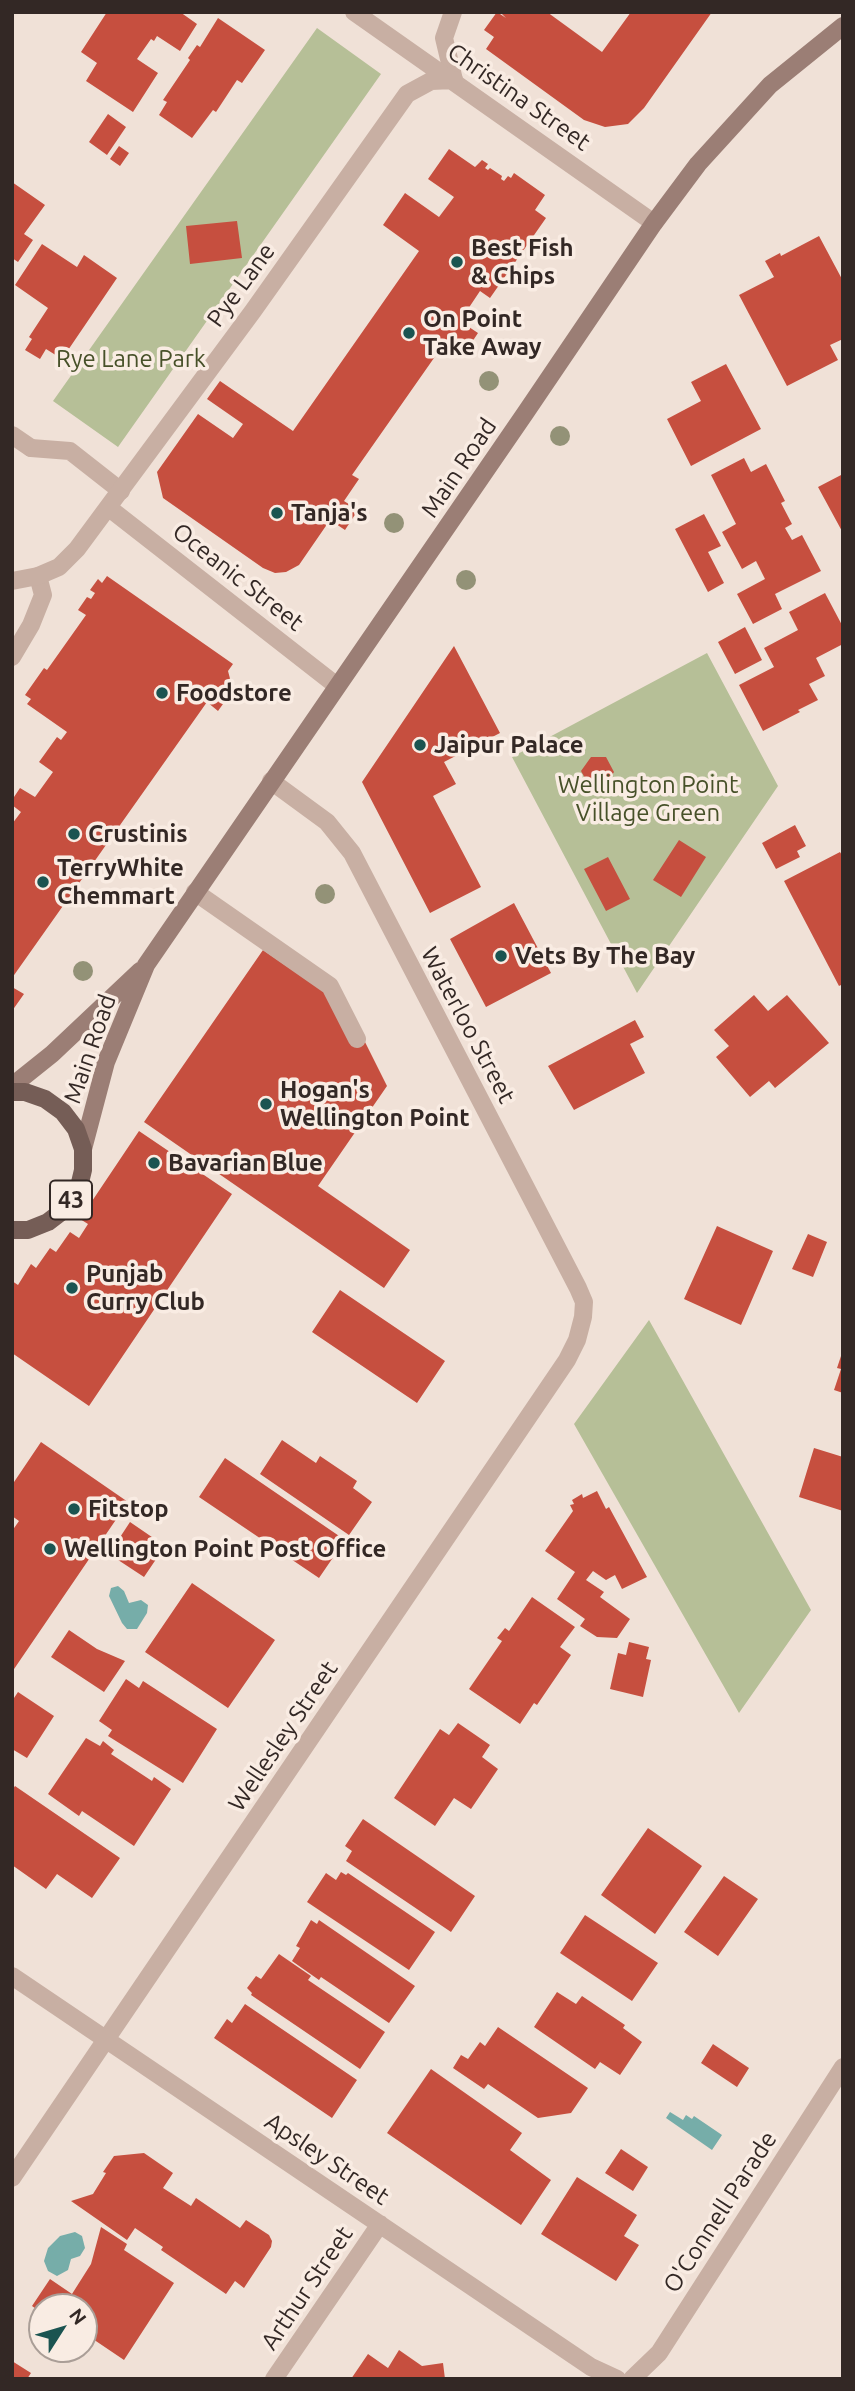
<!DOCTYPE html>
<html>
<head>
<meta charset="utf-8">
<style>
  body { margin:0 }
  #map { position:relative; width:855px; height:2391px; overflow:hidden; background:#f0e1d7; font-family:Ubuntu,sans-serif }
  canvas { display:block }
  .frame { position:absolute; inset:0; border:14px solid #332825; pointer-events:none }
  .north { position:absolute; left:28px; top:2293px; width:70px; height:70px; box-sizing:border-box; background:#f9ece3; border:2px solid #aa9e97; border-radius:50%; rotate:53deg; font-size:19px; font-weight:700; line-height:28px; text-align:center; color:#332825 }
  .north::after { content:''; display:block; margin:auto; width:24px; height:32px; background:#1b5451; clip-path:polygon(50% 0,100% 100%,50% 72%,0 100%) }
</style>
</head>
<body>
<div id="map">
<canvas width="855" height="2391"></canvas>
<div class="frame"></div>
<div class="north">N</div>
</div>
<script>
const g = document.querySelector('canvas').getContext('2d');
g.lineJoin = 'round';
function fill(path, color) { g.fillStyle = color; g.fill(path, 'evenodd'); }
const toPath = rows => new Path2D(rows.map(r => 'M' + r).join(''));
function strokePath(path, color, width, dash) { g.strokeStyle = color; g.lineWidth = width; g.lineCap = dash ? 'butt' : 'round'; g.setLineDash(dash || []); g.stroke(path); }
function drawText(font, color, halo, rows, align = 'center') {
  g.font = font + ' Ubuntu,sans-serif'; g.lineWidth = 7; g.setLineDash([]); g.textBaseline = 'middle'; g.strokeStyle = halo; g.fillStyle = color; for (const [text, x, y, turn = 0] of rows) {
    g.save(); g.translate(x, y); g.rotate((+turn || 0) * Math.PI / 180); g.textAlign = isNaN(turn) ? turn : align; if (halo) g.strokeText(text, 0, 0); g.fillText(text, 0, 0); g.restore();
  }
}
fill(toPath([
  [317,28,381,74,118,447,53,401],
  [707,653,778,786,637,993,512,757],
  [649,1320,811,1610,739,1713,574,1424]
]), '#b6bf97');
fill(toPath([
  [118,1586,124,1591,129,1603,141,1600,148,1605,147,1613,137,1629,127,1629,122,1623,109,1596,111,1588],
  [670,2112,683,2120,686,2115,692,2119,694,2116,722,2135,712,2150,666,2118],
  [75,2232,82,2236,85,2248,80,2256,71,2259,68,2270,57,2276,48,2271,44,2261,48,2248,60,2236]
]), '#76ada9');
fill(toPath([
  [107,12,180,12,197,24,180,51,157,36,154,41,151,39,137,59,158,73,133,112,86,81,97,63,81,52],
  [497,12,506,18,500,12,547,12,602,52,631,12,712,12,644,108,628,124,605,127,584,120,486,49,494,37,484,30],
  [218,18,265,50,242,83,237,80,216,112,213,110,192,138,159,115,167,102,163,100,190,60,188,58,197,45,200,47],
  [108,114,126,127,107,155,89,142],
  [119,146,129,153,120,166,110,159],
  [449,149,475,167,482,160,488,164,485,168,488,170,490,168,502,176,501,179,504,181,508,176,511,178,514,173,545,195,535,210,546,218,490,298,480,291,460,321,478,333,466,351,448,338,352,475,359,479,344,501,358,510,345,530,330,520,299,565,286,572,275,573,263,568,163,498,157,472,198,414,233,438,243,424,207,399,220,381,293,431,419,251,383,225,405,193,439,217,454,197,428,179],
  [12,182,45,205,24,234,33,240,18,262,12,258],
  [237,221,242,258,190,264,186,226],
  [819,236,843,281,843,339,830,345,838,360,787,386,739,295,774,277,765,261,780,253,781,256],
  [42,244,77,267,84,255,117,278,62,359,46,349,40,359,25,350,32,339,29,337,48,308,15,285],
  [726,364,761,429,691,466,667,419,701,401,691,382],
  [744,458,751,472,766,464,785,501,781,503,792,524,785,528,792,540,802,535,821,571,775,594,782,609,753,624,737,594,765,579,756,561,742,569,722,532,736,524,711,475],
  [843,474,843,533,818,487],
  [704,514,721,546,708,552,724,583,708,592,675,529],
  [107,576,233,664,228,671,233,690,218,711,207,702,12,978,12,824,21,812,12,805,12,800,20,788,35,797,53,772,39,762,57,737,61,740,67,732,27,704,31,699,25,695,44,668,47,670,86,615,78,610,87,597,91,599,95,593,90,590,98,579,102,583],
  [825,593,843,627,843,644,816,658,825,676,809,684,818,700,798,710,800,712,763,731,739,685,774,667,764,648,798,630,789,612],
  [745,627,762,660,735,674,718,642],
  [454,646,500,733,444,762,456,784,433,796,481,887,430,913,362,782],
  [591,757,606,757,614,772,606,785,589,785,581,771],
  [795,825,806,846,797,851,800,857,776,869,762,843],
  [679,840,706,857,681,897,653,880],
  [840,852,843,857,843,984,839,986,784,881],
  [608,857,630,899,606,911,584,869],
  [514,903,551,973,486,1007,450,939],
  [263,950,326,993,363,1038,387,1086,318,1186,410,1250,384,1288,144,1122],
  [12,987,24,994,12,1011],
  [754,995,768,1011,787,995,829,1043,775,1088,769,1081,750,1097,716,1057,729,1046,714,1030],
  [635,1020,644,1037,630,1044,645,1073,574,1110,548,1066],
  [139,1131,232,1194,89,1406,12,1353,12,1281,18,1285,31,1264,36,1268,50,1248,56,1252,70,1232,79,1238,88,1224,80,1219],
  [717,1226,773,1251,741,1325,684,1299],
  [808,1234,827,1242,813,1277,792,1269],
  [340,1290,445,1361,417,1403,312,1332],
  [842,1353,843,1353,843,1393,834,1390,841,1369,837,1368],
  [282,1440,316,1463,320,1456,357,1481,353,1488,372,1502,349,1535,260,1474],
  [41,1442,128,1502,12,1672,12,1531,19,1521,12,1516,12,1485],
  [814,1448,843,1457,843,1511,799,1497],
  [225,1458,345,1540,319,1578,199,1497],
  [597,1491,606,1509,609,1507,647,1577,622,1589,615,1575,606,1580,593,1571,586,1580,604,1592,600,1597,630,1619,617,1638,597,1637,580,1626,585,1619,557,1599,575,1572,545,1551,573,1511,570,1505,574,1504,572,1500,582,1494,583,1498],
  [130,1522,165,1546,144,1577,109,1554],
  [192,1583,275,1640,228,1708,145,1652],
  [532,1597,575,1627,560,1647,571,1655,537,1705,534,1703,520,1724,469,1689,502,1641,497,1638,505,1628,509,1631],
  [69,1630,97,1649,125,1661,104,1692,51,1657],
  [629,1642,649,1647,646,1659,651,1660,643,1697,610,1689,618,1653,626,1655],
  [126,1679,139,1688,143,1681,217,1729,183,1783,108,1736,112,1730,99,1721],
  [18,1692,54,1716,27,1758,12,1749,12,1701],
  [458,1723,490,1745,482,1757,498,1769,471,1809,454,1798,435,1826,394,1798,440,1729,449,1735],
  [86,1738,100,1746,103,1741,114,1750,111,1754,152,1781,154,1777,171,1789,134,1846,82,1811,79,1816,48,1794],
  [15,1786,120,1858,92,1898,57,1874,46,1889,12,1865,14,1834,12,1833,12,1790],
  [363,1819,475,1896,451,1932,346,1861,352,1851,345,1846],
  [648,1828,702,1866,655,1934,601,1895],
  [341,1872,346,1875,348,1873,435,1932,409,1970,307,1902,326,1873,336,1880],
  [724,1876,758,1899,718,1956,684,1932],
  [585,1915,658,1963,632,2001,560,1953],
  [311,1920,317,1924,319,1920,415,1986,389,2023,321,1977,319,1980,292,1961,300,1948,296,1946],
  [279,1954,311,1976,308,1980,385,2032,360,2069,251,1995,252,1993,247,1988,256,1976,261,1979],
  [557,1992,576,2004,582,1996,625,2025,623,2028,642,2042,620,2075,600,2062,595,2069,534,2027],
  [245,2004,357,2080,332,2118,214,2038,227,2019,232,2023],
  [498,2027,588,2088,571,2113,538,2118,488,2084,484,2089,453,2068,461,2055,468,2059,480,2042,485,2046],
  [713,2044,749,2068,737,2087,701,2063],
  [431,2069,522,2133,510,2150,551,2180,521,2225,387,2133],
  [621,2149,648,2167,633,2191,605,2173],
  [144,2153,173,2173,163,2188,191,2206,196,2198,240,2228,246,2220,269,2235,272,2241,271,2247,244,2288,235,2281,226,2294,161,2250,163,2247,135,2228,127,2240,71,2201,93,2194,106,2173,103,2172,114,2156],
  [577,2177,637,2215,624,2236,639,2245,616,2281,541,2234],
  [101,2227,127,2244,124,2250,174,2283,124,2360,84,2333,84,2307,42,2307,42,2313,32,2306,50,2279,72,2294,91,2264],
  [399,2350,422,2366,443,2363,445,2379,351,2379,368,2354,388,2368],
  [12,2361,31,2373,27,2379,12,2379]
]), '#c64f3f');
strokePath(toPath([
  [453,12,444,38,454,80],
  [31,448,70,451,121,491],
  [12,657,31,625,43,595,38,576],
  [195,892,330,986,357,1039]
]), '#c8afa3', 18);
strokePath(toPath([
  [354,12,654,223],
  [12,435,31,448],
  [109,508,337,686],
  [12,581,38,576,59,567,77,549,253,311,407,94,431,81,454,80],
  [12,1976,591,2367,617,2379],
  [12,2178,567,1360,577,1340,583,1317,584,1302,578,1288,352,853,327,822,271,781],
  [274,2379,380,2224],
  [632,2379,659,2353,843,2067]
]), '#c8afa3', 18);
strokePath(toPath([
  [12,1086,52,1054,140,971],
  [83,1149,106,1062,146,965,526,412,654,223,698,164,770,85,843,26]
]), '#9b7e75', 18);
strokePath(toPath([
  [12,1092,25,1092,45,1099,63,1112,76,1129,83,1149,83,1170,78,1191,65,1209,48,1222,28,1230,12,1230]
]), '#755d56', 18);
g.fillStyle = '#939277';
for (const [x, y] of [
  [489,381],
  [560,436],
  [394,523],
  [466,580],
  [325,894],
  [83,971]
]) { g.beginPath(); g.arc(x, y, 10, 0, 2 * Math.PI); g.fill(); }
for (const [x, y, r, color] of [
  [457,262,7,"#1b5451"],
  [409,333,7,"#1b5451"],
  [277,513,7,"#1b5451"],
  [162,693,7,"#1b5451"],
  [420,745,7,"#1b5451"],
  [74,834,7,"#1b5451"],
  [43,882,7,"#1b5451"],
  [501,956,7,"#1b5451"],
  [266,1104,7,"#1b5451"],
  [154,1163,7,"#1b5451"],
  [72,1288,7,"#1b5451"],
  [74,1509,7,"#1b5451"],
  [50,1549,7,"#1b5451"]
]) { const dot = new Path2D(); dot.arc(x, y, r, 0, 2 * Math.PI); g.fillStyle = color; g.fill(dot); strokePath(dot, '#f9ece3', 2.5); }
for (const [x, y, w] of [
  [71,1200,42]
]) { const box = new Path2D(); box.roundRect(x - w / 2, y - 19.5, w, 39, 5); g.fillStyle = '#f9ece3'; g.fill(box); strokePath(box, '#332825', 2); }
drawText('bold 23px', '#332825', null, [
  ["43",71,1200]
]);
drawText('24px', '#332825', '#f9ece3', [
  ["Christina Street",519,97,35],
  ["Pye Lane",241,285,-54],
  ["Main Road",459,468,-56],
  ["Oceanic Street",238,577,38],
  ["Waterloo Street",468,1025,62],
  ["Main Road",90,1049,-71],
  ["Wellesley Street",283,1736,-56],
  ["Apsley Street",327,2159,34],
  ["O'Connell Parade",720,2212,-57],
  ["Arthur Street",307,2288,-56]
]);
drawText('bold 24px', '#332825', '#f9ece3', [
  ["Best Fish",471,248],
  ["& Chips",471,276],
  ["On Point",423,319],
  ["Take Away",423,347],
  ["Tanja's",291,513],
  ["Foodstore",176,693],
  ["Jaipur Palace",434,745],
  ["Crustinis",88,834],
  ["TerryWhite",57,868],
  ["Chemmart",57,896],
  ["Vets By The Bay",515,956],
  ["Hogan's",280,1090],
  ["Wellington Point",280,1118],
  ["Bavarian Blue",168,1163],
  ["Punjab",86,1274],
  ["Curry Club",86,1302],
  ["Fitstop",88,1509],
  ["Wellington Point Post Office",64,1549]
], 'left');
drawText('24px', '#475129', '#f9ece3', [
  ["Rye Lane Park",131,359],
  ["Wellington Point",648,785],
  ["Village Green",648,813]
]);
</script>
</body>
</html>
